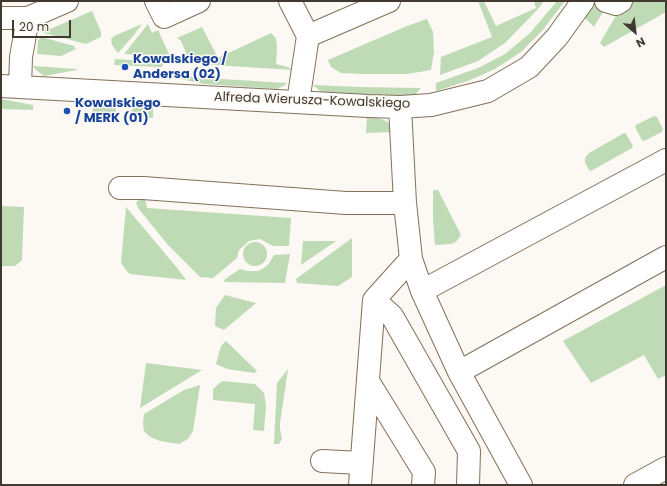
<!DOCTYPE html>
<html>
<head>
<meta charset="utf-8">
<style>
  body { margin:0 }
  #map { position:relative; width:667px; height:486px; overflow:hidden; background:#fcf8f3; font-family:Poppins,sans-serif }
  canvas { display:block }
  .frame { position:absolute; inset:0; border:2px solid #41392f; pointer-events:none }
  .north { position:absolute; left:615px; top:12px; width:40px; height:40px; -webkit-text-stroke:3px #fcf8f3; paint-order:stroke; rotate:152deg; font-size:11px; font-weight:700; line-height:16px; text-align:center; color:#41392f }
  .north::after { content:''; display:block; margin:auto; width:14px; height:18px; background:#41392f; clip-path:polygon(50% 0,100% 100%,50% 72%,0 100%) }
  .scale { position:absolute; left:12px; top:20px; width:59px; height:18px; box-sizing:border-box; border:2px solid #41392f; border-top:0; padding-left:5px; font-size:12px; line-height:14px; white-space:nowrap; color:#41392f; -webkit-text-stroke:3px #fcf8f3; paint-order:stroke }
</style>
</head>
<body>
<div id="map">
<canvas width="667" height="486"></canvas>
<div class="frame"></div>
<div class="north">N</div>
<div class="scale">20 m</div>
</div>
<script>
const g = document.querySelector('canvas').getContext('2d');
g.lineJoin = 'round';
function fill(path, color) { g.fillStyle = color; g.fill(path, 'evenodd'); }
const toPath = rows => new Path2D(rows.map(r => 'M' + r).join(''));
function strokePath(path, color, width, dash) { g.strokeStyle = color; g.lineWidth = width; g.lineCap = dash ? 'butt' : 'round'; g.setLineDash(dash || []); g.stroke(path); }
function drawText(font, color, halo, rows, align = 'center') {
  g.font = font + ' Poppins,sans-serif'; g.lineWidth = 3; g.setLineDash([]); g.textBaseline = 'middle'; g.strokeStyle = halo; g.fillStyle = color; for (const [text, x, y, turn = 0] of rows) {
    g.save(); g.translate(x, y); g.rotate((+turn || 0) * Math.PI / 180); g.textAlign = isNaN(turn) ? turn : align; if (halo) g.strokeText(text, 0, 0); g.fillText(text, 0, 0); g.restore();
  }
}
fill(toPath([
  [478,1,484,1,496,26,536,8,534,1,544,1,538,9,505,43,478,61,440,75,441,57,492,37],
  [557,1,565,1,542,31,521,52,495,69,468,81,436,91,436,83,478,68,505,54,530,33],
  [634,1,666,1,666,12,604,47,600,43,621,7],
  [598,2,609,2,594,27,584,17,593,4],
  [92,11,101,32,101,37,86,44,44,33,40,30,47,25,50,29],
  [427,19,433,32,434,52,431,70,407,74,362,74,341,73,331,67,328,60,407,26],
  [142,24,134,35,118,53,112,45,111,39,114,36],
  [148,24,152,33,158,30,170,56,124,54],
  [202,27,218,58,271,33,276,38,277,49,276,64,288,67,293,70,198,64,189,60,181,41,177,38],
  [41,37,74,46,76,49,61,56,37,54,38,40],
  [115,59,162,62,163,66,161,67,115,65,114,64],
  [33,66,77,69,77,70,44,76,36,70],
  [151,73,205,78,287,83,285,85,277,89,205,84],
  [313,85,358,87,421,88,415,95,382,95,332,93,320,91],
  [1,99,33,105,33,110,1,109],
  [133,103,153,104,153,118,132,116],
  [116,104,116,116,92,114,93,108],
  [654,116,657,117,663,129,662,132,644,141,642,140,635,127,636,125],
  [367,117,381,119,388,122,392,132,366,133],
  [624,133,626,134,633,146,632,148,591,171,589,170,585,163,585,158,589,153],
  [433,190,438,190,461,235,456,242,451,244,435,245,433,219],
  [145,196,147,208,291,218,289,246,273,246,260,239,249,241,239,250,237,258,213,278,200,277,168,245,138,208,136,202],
  [1,206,24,207,22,260,15,266,1,266],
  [126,207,178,269,186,280,130,274,126,270,121,263],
  [352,238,352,277,338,286,297,283,296,279],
  [303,241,336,241,301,265],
  '243 254a12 12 0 1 1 24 0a12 12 0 1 1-24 0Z',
  [290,254,285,283,224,282,225,279,240,269,247,271,259,271,268,265,274,255],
  [666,285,666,375,658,379,644,355,591,383,563,341],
  [225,295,256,303,224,330,215,326,216,308],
  [226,341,257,371,255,373,227,369,216,364,221,346],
  [146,363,202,370,140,408],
  [288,369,280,423,280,429,282,439,279,444,274,444,277,383],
  [222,381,255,384,264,393,266,405,264,431,253,430,255,404,213,400,213,389],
  [200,385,193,431,188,439,179,444,160,441,150,437,144,431,143,423,144,414,184,390]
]), '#bedbb5');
const minor = toPath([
  [156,1,164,17,199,1],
  [290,1,308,36,389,1],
  [606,1,616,4,621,1],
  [1,18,28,18,67,1],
  [1,86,368,106,400,107,431,105,488,91,529,67,557,37,583,1],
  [20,87,21,57,28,18],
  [298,102,308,36],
  [400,107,405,203,411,259,422,291,459,372,521,485],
  [120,188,143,188,346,203,405,203],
  [422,291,666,160],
  [374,300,392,316,469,451,468,485],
  [459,372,666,257],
  [368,381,424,472,423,485],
  [322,461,361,463],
  [360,485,374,300,411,259],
  [635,485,666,468]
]);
strokePath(minor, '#827059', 24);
strokePath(minor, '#fff', 22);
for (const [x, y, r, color] of [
  [125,67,4,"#1a4fb4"],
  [67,111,4,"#1a4fb4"]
]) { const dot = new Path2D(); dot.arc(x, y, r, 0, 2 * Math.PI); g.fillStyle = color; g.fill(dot); strokePath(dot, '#fcf8f3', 1.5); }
drawText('bold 13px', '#164399', '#fcf8f3', [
  ["Kowalskiego /",133,60],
  ["Andersa (02)",133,75],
  ["Kowalskiego",75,104],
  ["/ MERK (01)",75,119]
], 'left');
drawText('13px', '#41392f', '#fcf8f3', [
  ["Alfreda Wierusza-Kowalskiego",312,101,2]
]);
</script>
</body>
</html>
